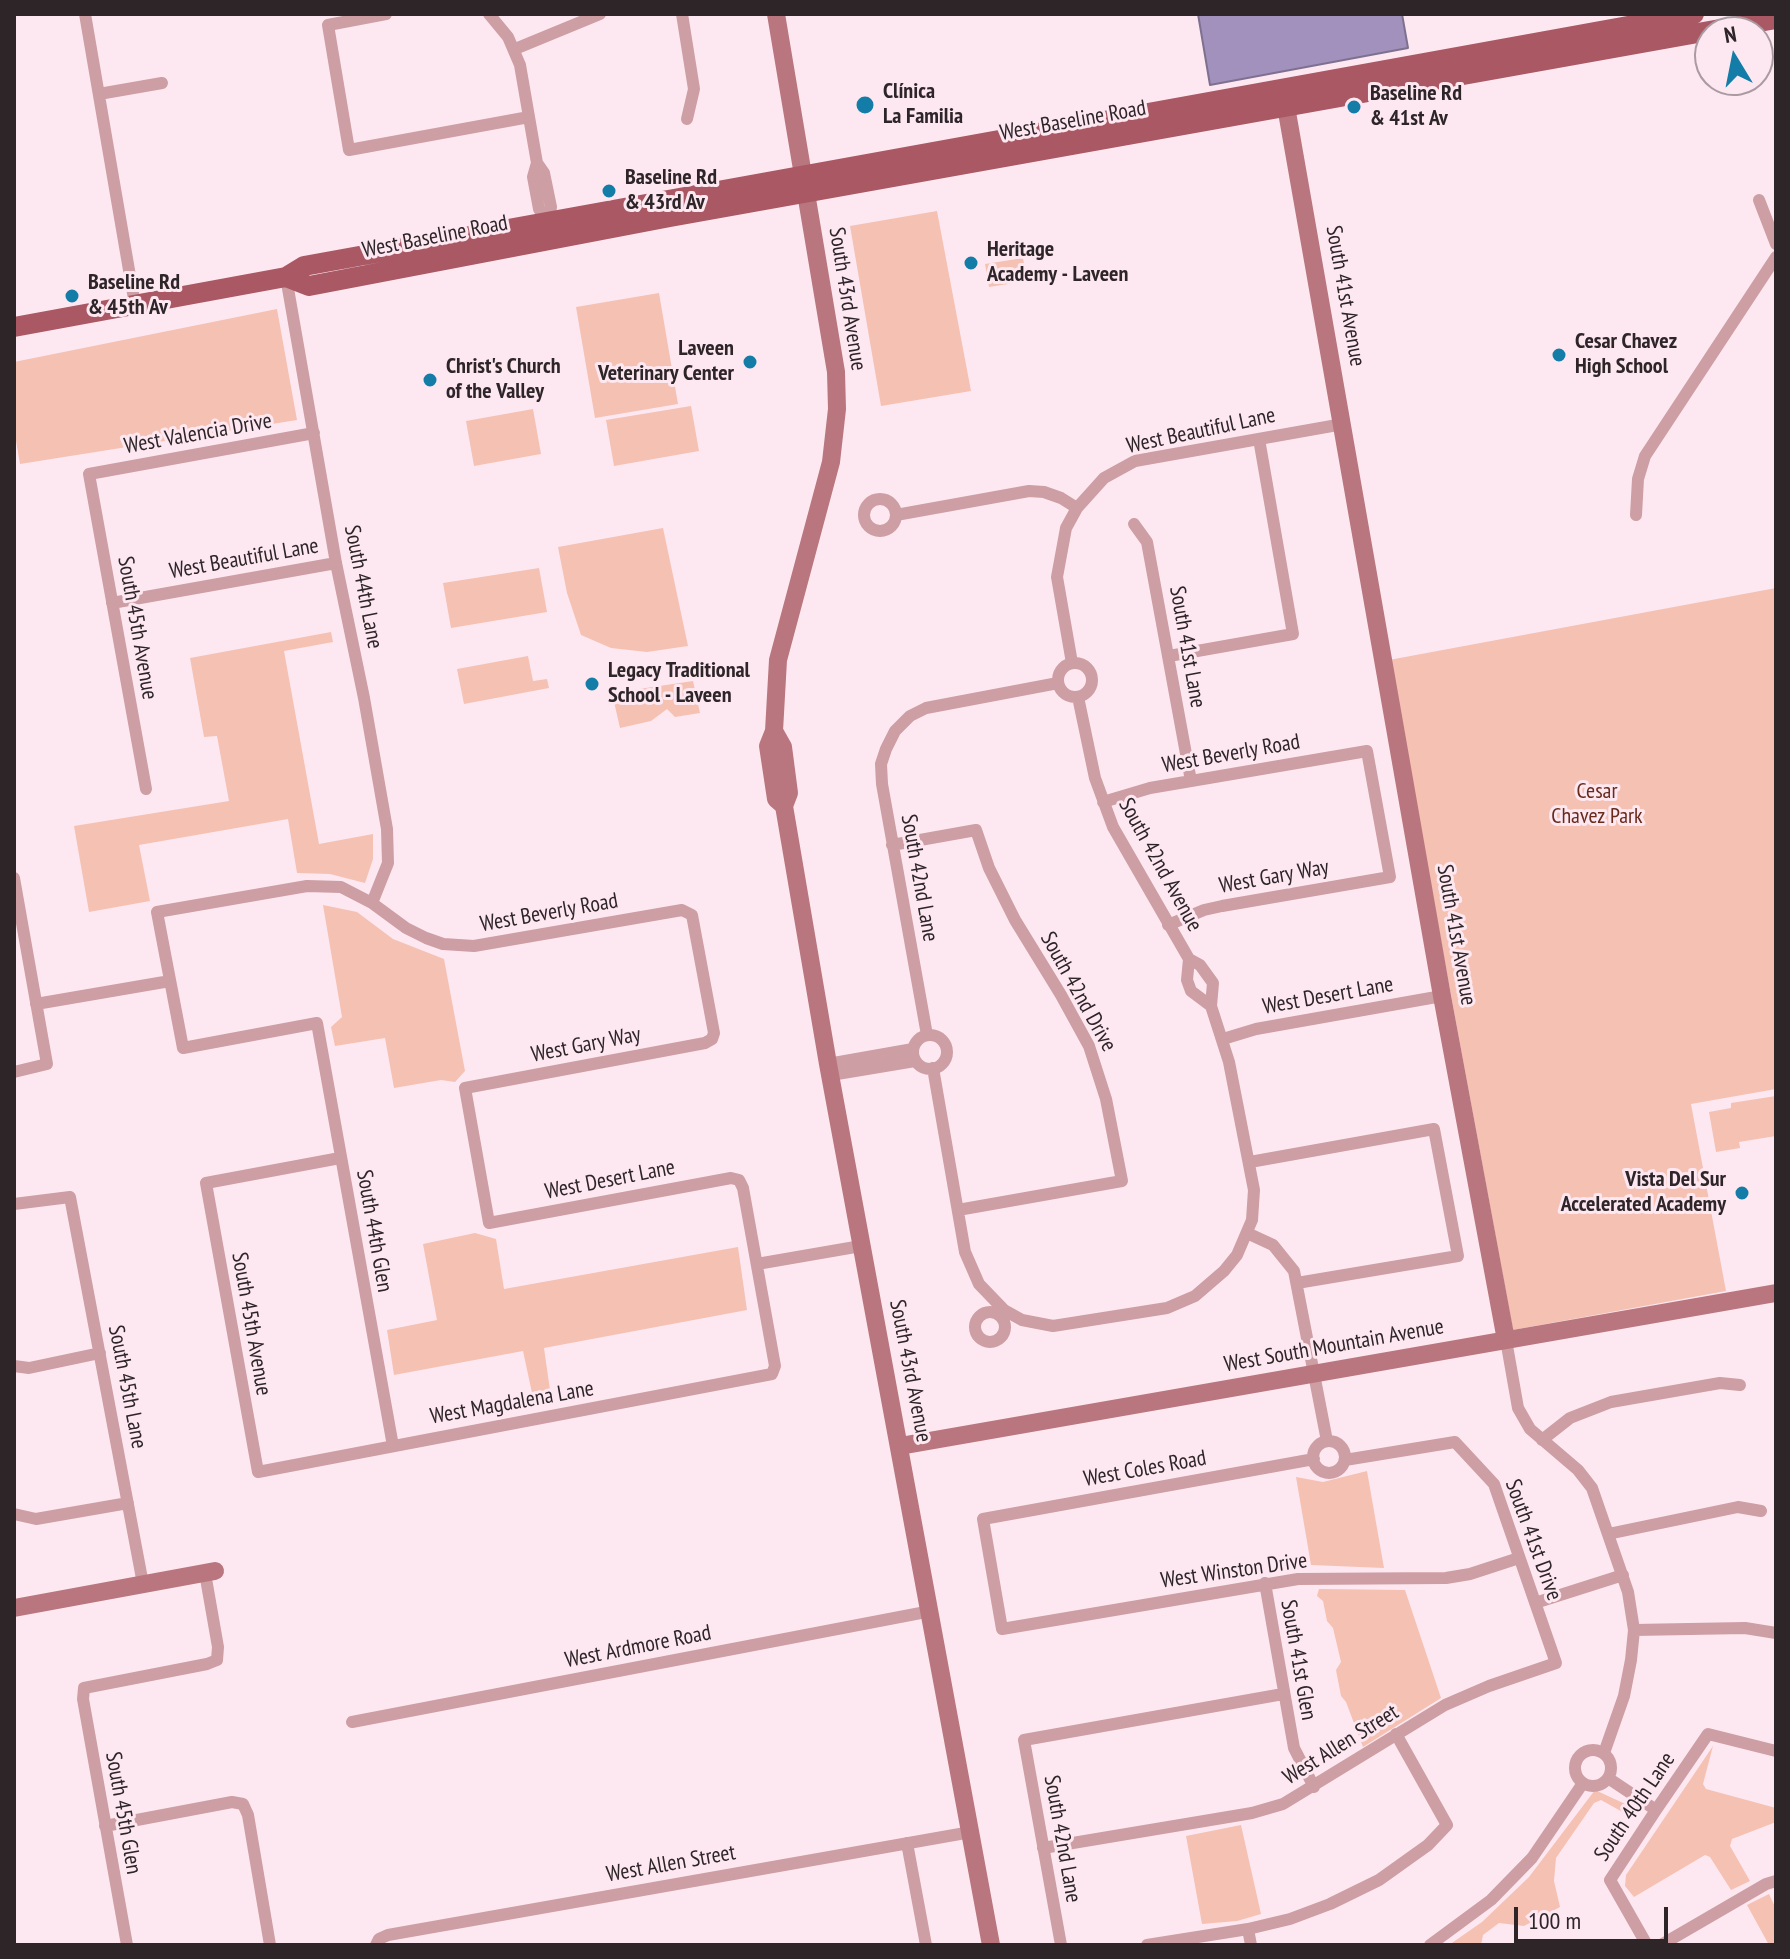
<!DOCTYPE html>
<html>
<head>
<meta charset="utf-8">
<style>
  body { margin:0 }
  #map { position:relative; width:1790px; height:1959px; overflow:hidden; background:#fde8f1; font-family:"PT Sans Narrow",sans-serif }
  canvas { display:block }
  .frame { position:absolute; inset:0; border:16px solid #2e2529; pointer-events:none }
  .north { position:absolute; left:1694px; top:16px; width:80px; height:80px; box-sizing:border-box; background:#fde8f1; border:2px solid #aa9aa1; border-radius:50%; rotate:350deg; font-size:22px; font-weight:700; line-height:32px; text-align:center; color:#2e2529 }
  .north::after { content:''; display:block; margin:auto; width:28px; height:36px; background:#137da7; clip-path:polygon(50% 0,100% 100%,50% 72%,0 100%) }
  .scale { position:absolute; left:1514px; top:1907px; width:154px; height:36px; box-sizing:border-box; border:4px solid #2e2529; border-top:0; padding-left:10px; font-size:24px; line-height:28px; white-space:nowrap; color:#2e2529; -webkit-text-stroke:6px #fde8f1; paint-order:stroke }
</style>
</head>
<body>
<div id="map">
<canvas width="1790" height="1959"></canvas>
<div class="frame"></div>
<div class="north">N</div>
<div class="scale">100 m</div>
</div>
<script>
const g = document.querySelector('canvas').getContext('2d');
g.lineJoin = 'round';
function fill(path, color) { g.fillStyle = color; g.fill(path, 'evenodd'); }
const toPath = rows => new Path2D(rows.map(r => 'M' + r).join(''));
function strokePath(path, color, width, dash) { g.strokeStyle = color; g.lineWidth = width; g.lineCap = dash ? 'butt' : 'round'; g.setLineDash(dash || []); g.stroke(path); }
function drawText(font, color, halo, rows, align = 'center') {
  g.font = font + ' "PT Sans Narrow",sans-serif'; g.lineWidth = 6; g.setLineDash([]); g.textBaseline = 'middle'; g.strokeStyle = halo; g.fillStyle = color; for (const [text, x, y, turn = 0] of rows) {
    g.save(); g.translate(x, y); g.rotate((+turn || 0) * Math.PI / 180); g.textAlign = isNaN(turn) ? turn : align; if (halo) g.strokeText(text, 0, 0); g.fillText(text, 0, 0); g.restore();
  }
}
fill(toPath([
  [937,211,971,391,881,406,850,226],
  [1023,258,1027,281,989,287,985,264],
  [659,293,678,404,595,418,576,307],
  [277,309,297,420,20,464,14,429,14,362],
  [691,406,699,451,614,466,606,420],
  [533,409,541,454,474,466,466,421],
  [663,528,688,646,647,652,611,648,581,635,567,593,558,547],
  [539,568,547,612,451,628,443,583],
  [1776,588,1776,1089,1691,1104,1726,1291,1513,1330,1389,660],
  [331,632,333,642,284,651,319,844,373,834,373,859,365,883,330,874,297,873,288,819,139,845,150,901,89,912,74,826,229,801,217,736,204,737,190,658],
  [528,656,533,681,547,679,549,688,464,704,457,669],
  [693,681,700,713,675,717,667,709,651,721,620,728,612,693],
  [323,905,357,912,393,939,444,959,465,1071,455,1082,441,1080,394,1088,385,1038,335,1046,331,1027,342,1017],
  [1776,1096,1776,1136,1739,1142,1740,1148,1716,1152,1709,1112,1731,1108,1731,1103],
  [475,1233,496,1239,504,1289,738,1247,747,1310,544,1348,552,1404,535,1407,523,1351,394,1375,387,1330,437,1320,423,1244],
  [1367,1471,1384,1568,1311,1565,1296,1477,1323,1482],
  [1319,1589,1405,1590,1441,1698,1363,1747,1346,1702,1341,1696,1336,1670,1341,1662,1333,1628,1327,1621,1323,1601,1317,1596],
  [1713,1746,1703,1784,1706,1789,1776,1808,1776,1822,1732,1839,1730,1846,1750,1881,1731,1890,1710,1857,1705,1855,1634,1897,1625,1886,1626,1875],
  [1595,1790,1634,1808,1635,1819,1601,1800,1594,1803,1556,1858,1554,1881,1560,1907,1524,1926,1499,1923,1483,1935,1481,1945,1449,1945,1482,1922,1529,1877],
  [1241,1825,1261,1914,1237,1921,1202,1924,1186,1836],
  [1769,1894,1776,1909,1776,1945,1769,1945,1747,1905]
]), '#f5c1b3');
const water = toPath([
  [1198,14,1402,14,1408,48,1210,85,1198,14]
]);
fill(water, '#a191bc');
strokePath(water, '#7e7190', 2);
strokePath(toPath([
  [85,14,135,305],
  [386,14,328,25,349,150,529,117],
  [489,14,508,37,520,65,537,163,533,177,539,209,548,222],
  [682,14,694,89,687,119],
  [515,49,600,14],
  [99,94,162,83],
  [537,163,544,173,551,207,548,222],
  [1759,200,1776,244],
  [286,277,336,563,364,698,387,829,388,863,372,903],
  '864 515a16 16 0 1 1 32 0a16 16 0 1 1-32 0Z',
  [896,515,1029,491,1044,492,1061,498,1077,508,1104,478,1135,461,1343,424],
  [1636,515,1638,479,1645,456,1776,257],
  [1134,524,1147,542,1191,781],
  [112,603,336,563],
  [1169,656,1293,634,1259,439],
  [1072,663,1057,577,1066,528,1077,508],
  '1058 680a17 17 0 1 1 34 0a17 17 0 1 1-34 0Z',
  [146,789,89,474,314,433],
  [1103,802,1150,788,1367,751,1390,877,1222,906,1204,910,1168,925],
  [892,845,976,830,989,868,1015,920,1061,995,1089,1046,1106,1099,1122,1181,958,1210],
  [14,878,47,1064,14,1072],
  [1189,959,1187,980,1191,991,1211,1006],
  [36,1004,170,981],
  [927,1035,882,784,881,764,886,749,895,731,910,716,926,708,1058,683],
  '913 1052a17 17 0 1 1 34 0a17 17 0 1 1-34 0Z',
  [1223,1039,1256,1029,1442,996],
  [828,1064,913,1049],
  [933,1068,965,1252,979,1284,1004,1310,1022,1320,1053,1326,1167,1308,1195,1296,1224,1271,1237,1255,1252,1220,1254,1190,1229,1062,1211,1006,1213,983,1200,965,1189,959,1113,827,1095,778,1078,697],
  [831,1075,915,1061],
  [340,1158,206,1183,258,1472,772,1374,775,1366,743,1188,739,1180,731,1178,489,1223,465,1088,705,1043,712,1039,714,1033,692,915,682,910,474,946,443,944,426,938,406,928,372,903,341,887,307,886,157,912,183,1048,317,1023,393,1446],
  [1250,1162,1434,1129,1458,1256,1297,1283],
  [14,1204,70,1197,143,1584],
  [1247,1233,1273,1245,1294,1271,1327,1441],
  [757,1264,861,1246],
  '975 1327a15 15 0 1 1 30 0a15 15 0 1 1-30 0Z',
  [1506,1340,1518,1408,1530,1429,1578,1470,1592,1488,1628,1592,1634,1630,1631,1660,1624,1696,1604,1753],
  [14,1366,29,1368,100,1353],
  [1542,1440,1570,1418,1611,1402,1720,1383,1740,1385],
  '1313 1457a16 16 0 1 1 32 0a16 16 0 1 1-32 0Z',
  [1314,1459,983,1519,1002,1629,1298,1579,1446,1578,1470,1574,1519,1558],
  [14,1514,36,1519,128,1503],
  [1608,1534,1738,1507,1761,1511],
  [1265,1583,1294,1748,1314,1787],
  [1535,1603,1623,1575],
  [1634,1630,1745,1628,1776,1633],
  [352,1722,931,1611],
  '1575 1768a18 18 0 1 1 36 0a18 18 0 1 1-36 0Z',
  [1608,1778,1656,1810],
  [105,1826,232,1802,243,1804,248,1815,270,1945],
  [907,1843,926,1945],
  [1043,1848,1252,1813,1283,1804,1445,1705,1489,1686,1556,1663,1494,1484,1455,1442,1345,1460],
  [1248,1929,1251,1945],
  [127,1945,83,1699,84,1688,207,1664,217,1660,218,1647,205,1573],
  [376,1945,379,1939,388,1935,971,1832],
  [1061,1945,1024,1740,1283,1694],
  [1147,1945,1248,1929,1290,1919,1330,1904,1379,1880,1428,1845,1447,1825,1396,1734],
  [1430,1945,1491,1900,1532,1858,1583,1783],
  [1647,1945,1610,1880,1656,1810,1708,1734,1776,1751],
  [1661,1945,1766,1884,1776,1881]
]), '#cd9ea3', 12);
strokePath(toPath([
  [776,14,836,372,837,409,831,462,778,660,774,731,768,746,776,799,784,806],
  [1284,95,1442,996,1506,1340],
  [774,731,783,747,789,793,784,806,828,1064,991,1945],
  [900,1446,1776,1293],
  [14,1608,215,1571]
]), '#b9767e', 18);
strokePath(toPath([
  [286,277,309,286,670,217,1776,19],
  [14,327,286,277,304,266,1694,14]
]), '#a95864', 20);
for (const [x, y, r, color] of [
  [865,105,10,"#137da7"],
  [1354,107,8,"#137da7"],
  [609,191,8,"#137da7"],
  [971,263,8,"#137da7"],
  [72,296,8,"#137da7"],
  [1559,355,8,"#137da7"],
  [750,362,8,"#137da7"],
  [430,380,8,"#137da7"],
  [592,684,8,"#137da7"],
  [1742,1193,8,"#137da7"]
]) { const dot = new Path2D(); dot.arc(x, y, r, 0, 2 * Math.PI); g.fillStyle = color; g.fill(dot); strokePath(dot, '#fde8f1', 3); }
drawText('bold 22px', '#2e2529', '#fde8f1', [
  ["Clínica",883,92],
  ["La Familia",883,117],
  ["Baseline Rd",1370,94],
  ["& 41st Av",1370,119],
  ["Baseline Rd",625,178],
  ["& 43rd Av",625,203],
  ["Heritage",987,250],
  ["Academy - Laveen",987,275],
  ["Baseline Rd",88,283],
  ["& 45th Av",88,308],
  ["Cesar Chavez",1575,342],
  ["High School",1575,367],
  ["Laveen",734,349,"right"],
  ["Veterinary Center",734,374,"right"],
  ["Christ's Church",446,367],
  ["of the Valley",446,392],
  ["Legacy Traditional",608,671],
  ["School - Laveen",608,696],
  ["Vista Del Sur",1726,1180,"right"],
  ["Accelerated Academy",1726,1205,"right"]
], 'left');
drawText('22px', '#2e2529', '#fde8f1', [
  ["West Baseline Road",1073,121,-10],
  ["West Baseline Road",435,237,-11],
  ["South 41st Avenue",1345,296,80],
  ["South 43rd Avenue",847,299,81],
  ["West Beautiful Lane",1201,431,-12],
  ["West Valencia Drive",198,434,-10],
  ["West Beautiful Lane",244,559,-10],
  ["South 44th Lane",363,587,79],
  ["South 45th Avenue",137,628,80],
  ["South 41st Lane",1187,647,80],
  ["West Beverly Road",1231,754,-10],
  ["South 42nd Avenue",1160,865,61],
  ["West Gary Way",1274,877,-10],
  ["South 42nd Lane",919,878,80],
  ["West Beverly Road",549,913,-10],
  ["South 41st Avenue",1456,935,80],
  ["South 42nd Drive",1078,992,61],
  ["West Desert Lane",1328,996,-10],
  ["West Gary Way",586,1045,-11],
  ["West Desert Lane",610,1180,-11],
  ["South 44th Glen",374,1231,80],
  ["South 45th Avenue",251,1324,80],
  ["West South Mountain Avenue",1334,1346,-10],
  ["South 43rd Avenue",910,1371,79],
  ["South 45th Lane",127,1387,79],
  ["West Magdalena Lane",512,1403,-10],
  ["West Coles Road",1145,1469,-10],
  ["South 41st Drive",1533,1540,70],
  ["West Winston Drive",1234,1571,-8],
  ["West Ardmore Road",638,1647,-11],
  ["South 41st Glen",1298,1660,80],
  ["West Allen Street",1341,1745,-32],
  ["South 40th Lane",1635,1807,-56],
  ["South 45th Glen",123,1813,80],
  ["South 42nd Lane",1062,1839,80],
  ["West Allen Street",671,1864,-10]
]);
drawText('22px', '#682a1a', '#fde8f1', [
  ["Cesar",1597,792],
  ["Chavez Park",1597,817]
]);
</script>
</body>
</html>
